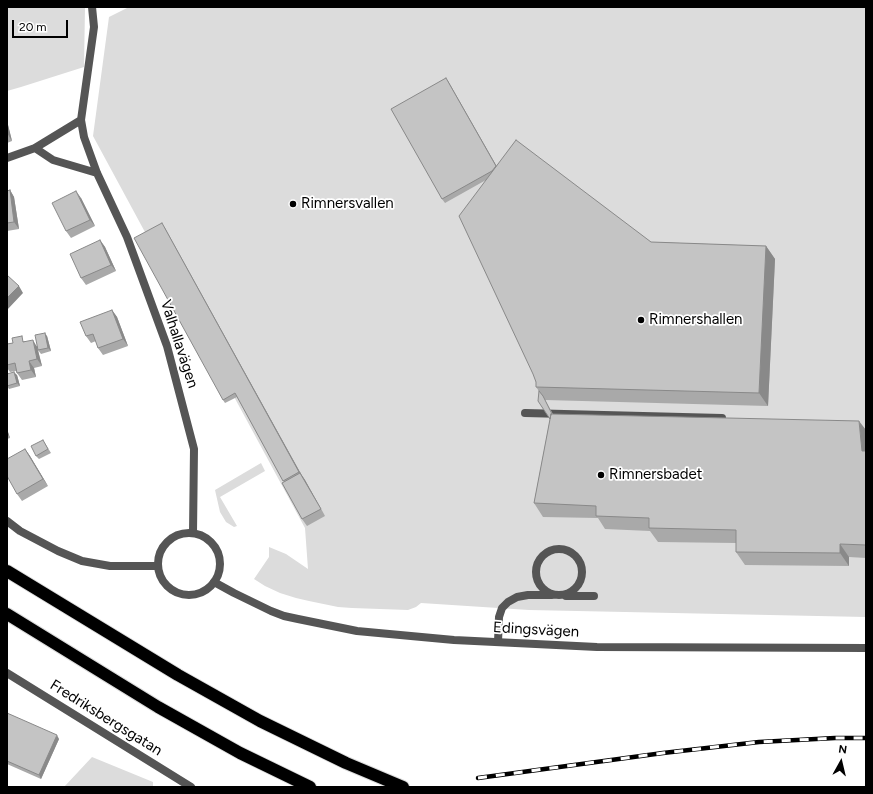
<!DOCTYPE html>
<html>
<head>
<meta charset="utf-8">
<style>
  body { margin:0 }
  #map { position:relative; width:873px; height:794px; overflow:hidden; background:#fff; font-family:Figtree,sans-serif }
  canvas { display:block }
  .frame { position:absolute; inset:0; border:8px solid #000; pointer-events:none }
  .north { position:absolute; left:821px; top:742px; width:40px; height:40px; -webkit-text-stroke:3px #fff; paint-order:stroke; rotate:8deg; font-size:11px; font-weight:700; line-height:16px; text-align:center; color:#000 }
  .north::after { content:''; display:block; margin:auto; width:14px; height:18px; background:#000; clip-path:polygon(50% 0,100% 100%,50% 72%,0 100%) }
  .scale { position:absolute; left:12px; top:20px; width:56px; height:18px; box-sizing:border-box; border:2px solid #000; border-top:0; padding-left:5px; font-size:12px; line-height:14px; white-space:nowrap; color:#000; -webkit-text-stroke:3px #fff; paint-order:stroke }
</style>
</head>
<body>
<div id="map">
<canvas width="873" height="794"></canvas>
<div class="frame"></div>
<div class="north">N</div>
<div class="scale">20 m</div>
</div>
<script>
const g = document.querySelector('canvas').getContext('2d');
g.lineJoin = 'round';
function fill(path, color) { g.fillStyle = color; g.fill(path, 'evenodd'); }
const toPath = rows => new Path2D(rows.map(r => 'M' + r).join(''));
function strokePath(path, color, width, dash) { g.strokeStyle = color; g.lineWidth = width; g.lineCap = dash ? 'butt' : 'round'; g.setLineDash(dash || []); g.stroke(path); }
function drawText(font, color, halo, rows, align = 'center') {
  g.font = font + ' Figtree,sans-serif'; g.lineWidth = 3.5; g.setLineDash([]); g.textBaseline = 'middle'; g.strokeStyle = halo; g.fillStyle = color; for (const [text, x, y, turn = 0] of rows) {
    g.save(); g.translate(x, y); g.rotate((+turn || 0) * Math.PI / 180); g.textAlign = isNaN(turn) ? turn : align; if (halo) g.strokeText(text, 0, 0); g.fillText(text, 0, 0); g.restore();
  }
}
fill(toPath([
  [7,7,85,7,84,67,21,87,7,91],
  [129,7,866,7,866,617,529,610,421,603,416,607,408,610,352,608,338,607,309,601,296,598,280,593,265,586,254,579,269,557,269,547,286,554,308,569,305,528,93,136,109,17],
  [261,463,265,471,220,497,237,526,234,527,226,522,220,512,215,490],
  [92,757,153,782,153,787,64,787]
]), '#dcdcdc');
const motorway = toPath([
  [7,571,178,675,260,721,346,763,403,787],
  [7,614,158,707,240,753,310,787]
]);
strokePath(motorway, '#dbdbdb', 14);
strokePath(toPath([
  [525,413,722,418],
  '536 572a23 23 0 1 1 46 0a23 23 0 1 1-46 0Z',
  [566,596,594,596],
  [498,642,499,617,502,608,508,602,517,597,528,595,552,595]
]), '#555', 8);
strokePath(toPath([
  [92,7,94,27,81,120,84,137,97,173,127,237,167,346,194,449,193,533],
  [35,148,53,160,97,173],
  [7,158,35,148,81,120],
  [214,582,234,593,271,611,284,616,298,619,357,631,454,640,597,647,866,648],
  [7,673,191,787]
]), '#555', 8);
strokePath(toPath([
  [7,521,20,531,58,551,82,561,110,566,158,566],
  '158 564a31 31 0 1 1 62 0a31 31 0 1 1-62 0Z'
]), '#555', 8);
strokePath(motorway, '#000', 12);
const rail = toPath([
  [478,778,663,753,759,742,835,738,866,738]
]);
strokePath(rail, '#000', 4.5);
strokePath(rail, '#fff', 3, [9]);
fill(toPath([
  [448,81,496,166,651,242,766,246,775,259,768,406,545,400,553,414,866,430,866,558,849,557,849,566,745,565,736,552,736,543,658,542,650,531,605,529,598,518,543,517,534,503,550,419,539,391,536,387,536,382,486,180,445,203,442,199],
  [7,121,12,141,7,143],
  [10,190,14,197,19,229,7,231,7,191],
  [81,198,95,226,71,238,66,231],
  [164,226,301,474,305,480,325,516,307,526,302,519,284,482,237,397,225,403,223,400],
  [100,240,105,247,116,271,86,285,81,278],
  [112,310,117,317,128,346,103,355,98,348,96,341,91,343,86,336],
  [47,336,51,351,41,354,38,350,42,366,34,368,36,377,22,380,17,373,16,371,10,372,7,368,7,344,25,341,37,346],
  [7,374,17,375,20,386,9,389,7,386],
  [7,429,10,438,7,439],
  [43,440,51,453,39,459,36,456],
  [25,449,30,456,48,486,22,501,17,494],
  [7,713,59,739,41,779,7,764]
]), '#a9a9a9');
fill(toPath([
  [446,78,448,81,500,172,497,168],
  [7,121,12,141,7,133],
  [10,190,14,197,19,229,14,222],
  [76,191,81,198,95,226,90,220],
  [162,223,301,474,305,480,325,516,321,509,299,472],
  [100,240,105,247,116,271,111,265],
  [766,246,775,259,768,406,759,393],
  [19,286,23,293,7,310,7,298],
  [112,310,117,317,128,346,123,339],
  [45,333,47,336,51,351,48,348],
  [33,340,37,347,42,366,37,359],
  [29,361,34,368,36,377,31,370],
  [14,372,17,375,20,386,17,383],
  [859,421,866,430,866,456,862,451],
  [7,429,10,438,7,433],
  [25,449,30,456,48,486,43,479],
  [840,544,849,557,849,566,840,553],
  [57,735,59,739,41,779,39,775]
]), '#898989');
const building = toPath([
  [446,78,496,166,492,171,442,199,391,109,446,78],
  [516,140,651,242,766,246,759,393,536,387,536,382,533,374,459,216,516,140],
  [10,190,14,222,7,223,7,191,10,190],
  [76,191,90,220,66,231,52,203,76,191],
  [162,223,299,472,283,481,235,393,223,400,134,238,162,223],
  [100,240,111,265,81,278,70,254,100,240],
  [7,275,19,286,7,298,7,275],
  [112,310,123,339,98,348,93,334,86,336,80,322,112,310],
  [45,333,48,348,38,350,35,335,45,333],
  [22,336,23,342,33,340,37,359,29,361,31,370,17,373,15,363,7,365,7,344,13,343,12,338,22,336],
  [14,372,17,383,7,386,7,374,14,372],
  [539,391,543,396,552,414,551,414,550,419,538,401,539,391],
  [551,414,859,421,862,451,866,451,866,545,840,544,840,553,736,552,736,530,649,528,649,518,596,516,596,506,534,503,551,414],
  [43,440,48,449,36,456,31,446,43,440],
  [25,449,43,479,17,494,7,476,7,459,25,449],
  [300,473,321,509,302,519,282,483,300,473],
  [7,713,57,735,39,775,7,761,7,713]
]);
fill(building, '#c4c4c4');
strokePath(building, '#898989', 1);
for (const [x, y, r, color] of [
  [293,204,4,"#000"],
  [641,320,4,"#000"],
  [601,475,4,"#000"]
]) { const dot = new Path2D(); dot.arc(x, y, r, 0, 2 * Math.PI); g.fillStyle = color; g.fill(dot); strokePath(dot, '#fff', 1.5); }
drawText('15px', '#000', '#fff', [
  ["Rimnersvallen",301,204],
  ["Rimnershallen",649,320],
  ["Rimnersbadet",609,475]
], 'left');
drawText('15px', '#000', '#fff', [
  ["Valhallavägen",179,344,72],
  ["Edingsvägen",536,630,3],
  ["Fredriksbergsgatan",106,718,32]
]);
</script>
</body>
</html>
